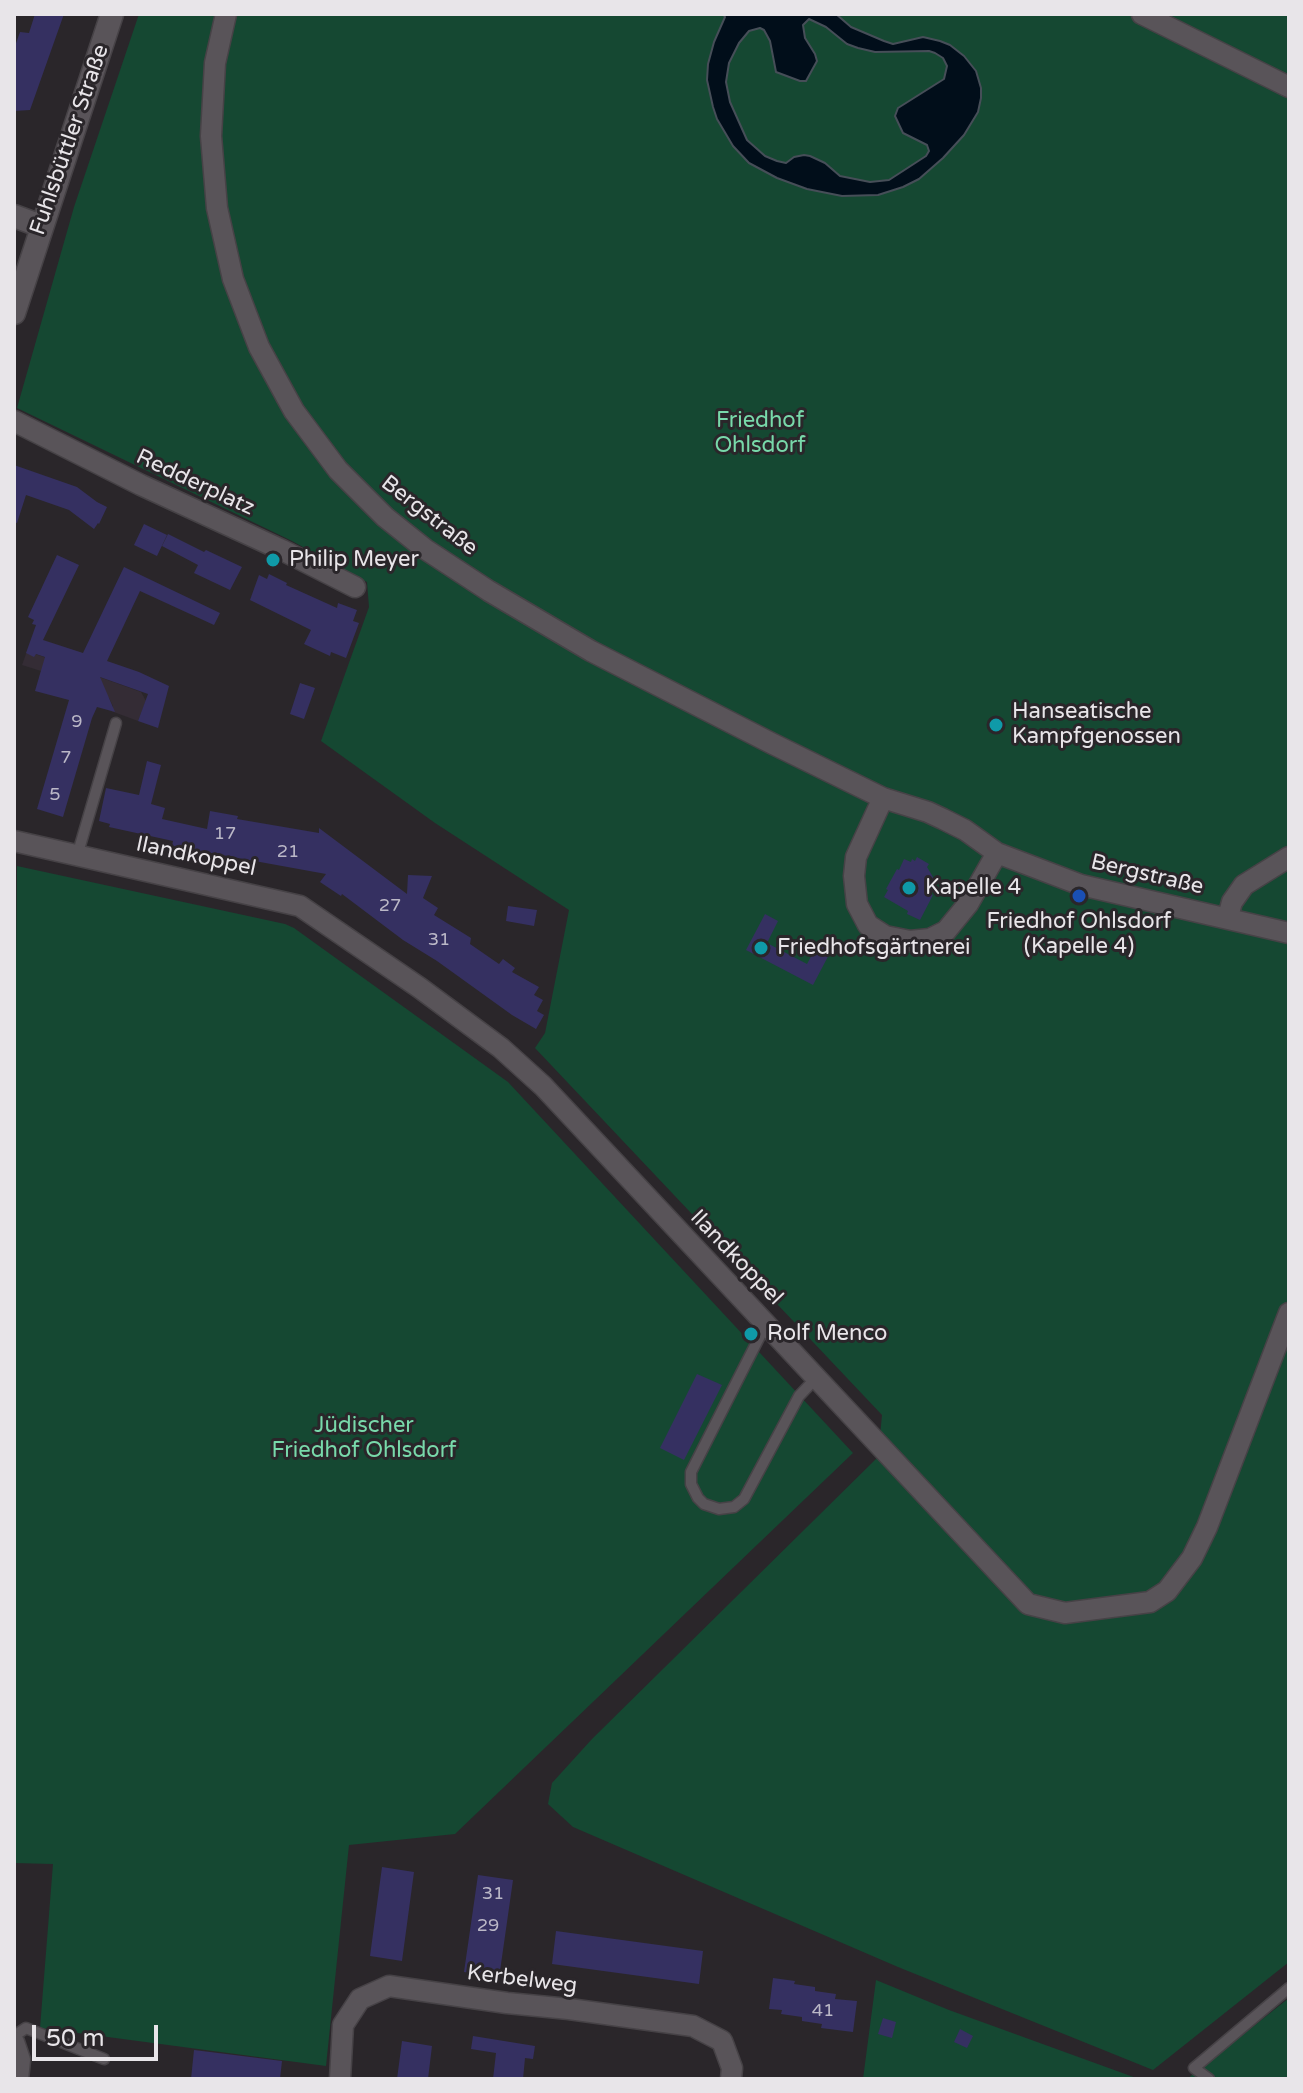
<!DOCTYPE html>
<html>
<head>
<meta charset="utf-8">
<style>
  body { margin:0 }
  #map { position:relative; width:1303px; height:2093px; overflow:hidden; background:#2a262a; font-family:"Varela Round",sans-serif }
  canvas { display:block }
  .frame { position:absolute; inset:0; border:16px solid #e8e5e9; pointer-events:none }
  .scale { position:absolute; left:32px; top:2025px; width:126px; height:36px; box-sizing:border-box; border:4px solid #e8e5e9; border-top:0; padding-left:10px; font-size:24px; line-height:28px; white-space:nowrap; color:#e8e5e9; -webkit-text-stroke:6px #2a262a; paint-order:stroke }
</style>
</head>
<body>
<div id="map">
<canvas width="1303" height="2093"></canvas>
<div class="frame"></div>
<div class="scale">50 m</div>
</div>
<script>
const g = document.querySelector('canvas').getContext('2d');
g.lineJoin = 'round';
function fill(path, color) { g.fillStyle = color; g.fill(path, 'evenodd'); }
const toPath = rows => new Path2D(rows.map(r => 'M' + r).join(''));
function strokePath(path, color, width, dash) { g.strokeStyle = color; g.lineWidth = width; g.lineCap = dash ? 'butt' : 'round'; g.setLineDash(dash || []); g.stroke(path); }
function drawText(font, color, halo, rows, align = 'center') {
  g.font = font + ' "Varela Round",sans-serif'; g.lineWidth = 6; g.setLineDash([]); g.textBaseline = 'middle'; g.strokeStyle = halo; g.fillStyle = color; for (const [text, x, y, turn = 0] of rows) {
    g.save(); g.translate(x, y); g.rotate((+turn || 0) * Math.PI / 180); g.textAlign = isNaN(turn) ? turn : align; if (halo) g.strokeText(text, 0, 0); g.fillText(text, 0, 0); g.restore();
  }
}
fill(toPath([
  [27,651,141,692,146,701,138,721,111,711,113,706,109,698,39,677,41,671,22,665]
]), '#342c35');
fill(toPath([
  [139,14,1289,14,1289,1962,1153,2070,898,1967,573,1827,548,1804,552,1783,592,1739,878,1457,882,1415,535,1048,545,1033,569,910,435,823,321,741,369,607,367,582,292,541,17,408,74,207],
  [17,866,285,924,294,928,508,1082,853,1453,455,1834,349,1845,326,2066,40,2028,53,1864,14,1863,14,1174],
  [876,1980,949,2010,1139,2079,863,2079],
  [1289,1998,1289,2079,1187,2079]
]), '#154832');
const water = toPath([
  [723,14,836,14,851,27,884,41,893,44,923,37,940,41,950,45,964,56,976,71,981,88,981,98,978,112,964,135,943,158,919,179,903,187,878,195,842,196,807,189,777,178,749,163,733,146,717,119,713,107,707,80,708,64,714,42,725,17,723,14],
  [809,19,826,27,847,44,858,48,875,52,929,51,935,53,943,58,947,66,944,79,898,108,895,116,903,133,927,145,929,151,926,156,889,180,870,182,840,176,825,163,810,156,804,155,794,157,786,163,777,161,765,156,747,140,730,102,726,82,729,63,739,43,749,31,760,28,764,30,770,41,776,72,800,81,806,81,817,61,815,54,805,38,803,25,809,19]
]);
fill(water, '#010e1a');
strokePath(water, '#464e58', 2);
fill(toPath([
  [35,14,64,14,30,110,14,111,14,49,20,32,29,33],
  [14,465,77,487,97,502,107,507,99,524,98,523,94,529,69,510,26,495,17,523,14,522],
  [144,524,167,535,157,556,134,545],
  [168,534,204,552,206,550,242,567,230,590,194,573,198,565,162,546],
  [57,555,79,565,43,640,83,653,124,567,220,613,214,625,140,591,107,661,139,672,169,686,158,728,138,721,148,694,100,677,115,712,97,707,92,718,63,817,37,809,69,700,35,691,45,657,36,654,34,657,26,653,36,625,32,624,34,620,28,617],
  [269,574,287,583,286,585,337,608,338,603,357,610,353,621,359,623,346,658,331,652,330,656,304,644,311,630,250,600,259,575,267,579],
  [300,683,315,688,304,719,290,714],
  [147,761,161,765,151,804,165,808,162,819,207,829,210,811,238,816,237,819,319,833,319,828,407,894,408,875,432,876,423,898,438,908,434,915,471,938,470,944,499,964,503,959,515,968,512,972,539,987,534,995,543,1000,537,1011,544,1015,536,1029,512,1015,437,961,403,940,342,894,341,896,320,882,326,874,172,846,173,841,109,827,110,824,99,821,106,788,139,795],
  [917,857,929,864,927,867,933,877,931,887,933,888,930,893,933,895,920,920,907,914,908,911,884,897,888,890,886,889,897,869,899,870,904,859,911,862,912,859,915,861],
  [508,906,537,910,534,926,506,921],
  [765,914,778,921,767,943,807,964,820,940,833,947,813,985,746,950],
  [697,1374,722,1385,684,1460,660,1448],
  [382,1867,414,1872,402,1961,370,1956],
  [478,1875,513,1880,499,1978,464,1972],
  [556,1931,703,1951,699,1984,552,1964],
  [773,1978,795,1981,794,1984,815,1987,815,1991,836,1994,835,1999,857,2001,853,2032,821,2028,822,2024,802,2021,802,2017,781,2014,782,2010,769,2009],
  [883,2018,896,2022,892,2038,878,2034],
  [960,2029,973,2036,967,2048,954,2042],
  [473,2036,535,2046,533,2059,525,2058,523,2079,493,2079,496,2053,471,2049],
  [402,2041,432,2046,428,2079,397,2079],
  [194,2050,282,2061,280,2079,191,2079]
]), '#353061');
const service = toPath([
  [77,856,116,723],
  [766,1324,691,1472,691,1484,698,1498,704,1504,719,1509,734,1507,744,1499,799,1396,817,1377],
  [14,2036,26,2028,104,2059],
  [1209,2079,1194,2068,1289,1988]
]);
const minor = toPath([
  [226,14,215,63,211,136,217,208,233,279,259,347,294,411,338,470,385,517,425,549,489,591,591,651,771,743,883,798,928,812,943,819,965,830,997,853,1081,885,1289,933],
  [1142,14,1289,87],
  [14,421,141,485,282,550,355,587],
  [883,798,856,857,854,876,857,904,868,925,885,936,910,941,930,939,946,931,968,904,997,853],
  [14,841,300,906,420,988,501,1048,543,1086,1028,1604,1065,1613,1150,1602,1167,1591,1192,1558,1207,1527,1289,1313],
  [1228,917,1232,902,1244,885,1289,857],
  [14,2042,20,2060,18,2079],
  [340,2079,343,2025,360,1999,389,1986,507,2003,569,2009,693,2026,722,2041,732,2068,731,2079]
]);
const tertiary = toPath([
  [14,216,41,226]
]);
const secondary = toPath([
  [14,313,112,14]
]);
strokePath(service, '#464246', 13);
strokePath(minor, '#464246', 23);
strokePath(tertiary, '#464246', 25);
strokePath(secondary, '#464246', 25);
strokePath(service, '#595459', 10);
strokePath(minor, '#595459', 20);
strokePath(tertiary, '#595459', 22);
strokePath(secondary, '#595459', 22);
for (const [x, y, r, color] of [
  [273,560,8,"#0f9aa8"],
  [996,725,8,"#0f9aa8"],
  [909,888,8,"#0f9aa8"],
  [1079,896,8,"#1a4fb4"],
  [761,948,8,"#0f9aa8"],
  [751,1334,8,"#0f9aa8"]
]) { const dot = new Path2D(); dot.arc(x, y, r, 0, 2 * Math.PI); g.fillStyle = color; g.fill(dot); strokePath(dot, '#2a262a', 3); }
drawText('18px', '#bbb8c7', null, [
  ["9",77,722],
  ["7",66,758],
  ["5",55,795],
  ["17",225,834],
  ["21",288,852],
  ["27",390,906],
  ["31",439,940],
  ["31",493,1894],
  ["29",488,1926],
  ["41",823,2011]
]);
drawText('22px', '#e8e5e9', '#2a262a', [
  ["Fuhlsbüttler Straße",70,140,-71],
  ["Redderplatz",195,483,25],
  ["Bergstraße",429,516,38],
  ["Ilandkoppel",196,857,12],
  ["Bergstraße",1147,875,13],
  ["Ilandkoppel",736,1258,46],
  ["Kerbelweg",522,1980,7]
]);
drawText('22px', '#78d9aa', '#2a262a', [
  ["Friedhof",760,421],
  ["Ohlsdorf",760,446],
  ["Jüdischer",364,1426],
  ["Friedhof Ohlsdorf",364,1451]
]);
drawText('22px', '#e8e5e9', '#2a262a', [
  ["Philip Meyer",289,560],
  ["Hanseatische",1012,712],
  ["Kampfgenossen",1012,737],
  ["Kapelle 4",925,888],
  ["Friedhof Ohlsdorf",1079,922,"center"],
  ["(Kapelle 4)",1079,947,"center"],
  ["Friedhofsgärtnerei",777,948],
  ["Rolf Menco",767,1334]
], 'left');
</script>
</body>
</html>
